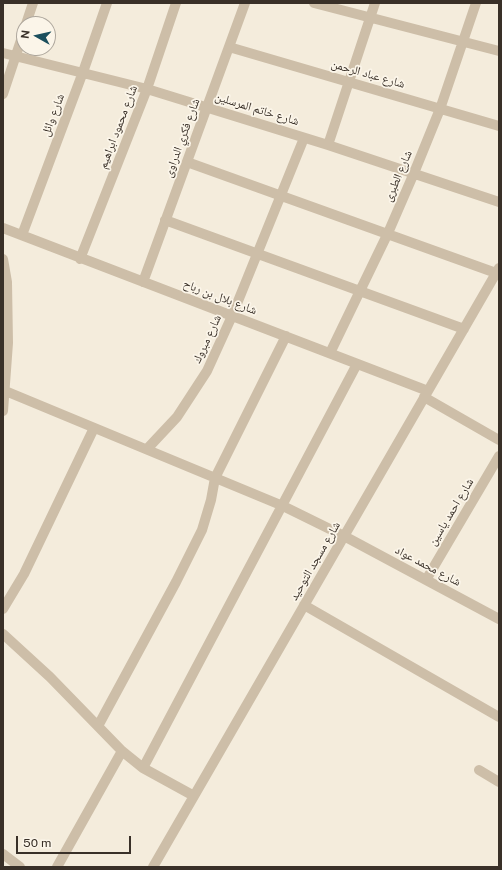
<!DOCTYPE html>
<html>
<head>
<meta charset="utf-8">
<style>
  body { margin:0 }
  #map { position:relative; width:502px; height:870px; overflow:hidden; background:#f4ecdc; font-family:"Public Sans",sans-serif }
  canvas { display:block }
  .frame { position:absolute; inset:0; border:4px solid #393028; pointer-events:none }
  .north { position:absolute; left:16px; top:16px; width:40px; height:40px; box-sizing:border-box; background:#fbf5e9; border:1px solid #ada69c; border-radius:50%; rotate:278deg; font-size:11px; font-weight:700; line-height:16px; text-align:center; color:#393028 }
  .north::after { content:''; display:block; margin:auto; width:14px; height:18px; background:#1b4f5d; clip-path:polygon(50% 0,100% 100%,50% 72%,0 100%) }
  .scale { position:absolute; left:16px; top:836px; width:115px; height:18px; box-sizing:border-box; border:2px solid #393028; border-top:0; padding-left:5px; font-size:12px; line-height:14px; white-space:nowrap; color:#393028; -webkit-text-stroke:3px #fbf5e9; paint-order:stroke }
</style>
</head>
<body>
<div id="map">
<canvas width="502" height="870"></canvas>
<div class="frame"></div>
<div class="north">N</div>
<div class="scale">50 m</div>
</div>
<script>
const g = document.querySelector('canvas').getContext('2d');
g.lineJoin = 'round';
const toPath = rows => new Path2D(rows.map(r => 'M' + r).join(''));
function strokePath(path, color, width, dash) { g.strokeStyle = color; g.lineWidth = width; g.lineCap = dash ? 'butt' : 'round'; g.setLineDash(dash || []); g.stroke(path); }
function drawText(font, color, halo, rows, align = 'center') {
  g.font = font + ' "Public Sans","Noto Naskh Arabic",sans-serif'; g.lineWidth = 3.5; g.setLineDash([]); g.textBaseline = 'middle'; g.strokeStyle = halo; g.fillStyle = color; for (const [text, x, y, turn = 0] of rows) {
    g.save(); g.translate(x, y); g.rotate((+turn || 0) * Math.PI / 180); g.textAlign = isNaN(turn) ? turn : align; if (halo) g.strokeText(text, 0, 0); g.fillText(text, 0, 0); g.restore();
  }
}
strokePath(toPath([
  [314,3,499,51],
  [26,24,33,3],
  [229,47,499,126],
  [3,53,147,89,328,145,499,202],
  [3,94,24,31],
  [328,145,375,3],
  [187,162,496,273],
  [165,220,464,329],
  [3,228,428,391],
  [22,235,83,72,107,3],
  [3,259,7,282,8,343,3,411],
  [80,259,147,89,176,3],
  [143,282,245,3],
  [330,353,388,233,414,173,440,109,476,3],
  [3,390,283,506,344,536,499,619],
  [424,397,499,440],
  [147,449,177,417,207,371,232,316,304,138],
  [426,580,499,456],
  [304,605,499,717],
  [3,609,24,574,94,428],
  [3,634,50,677,122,751,143,768,194,796],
  [98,726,176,582,202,530,211,500,215,478,286,336],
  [143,768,357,364],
  [479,770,499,782],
  [3,854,20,867],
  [57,867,122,751],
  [153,867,499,268]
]), '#cdbea8', 10);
drawText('12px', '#393028', '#fbf5e9', [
  ["شارع عباد الرحمن",368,74,16],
  ["شارع خاتم المرسلين",257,109,17],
  ["شارع وائل",53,115,-69],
  ["شارع محمود ابراهيم",118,127,-69],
  ["شارع فكري الدراوى",182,138,-70],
  ["شارع الطبرى",398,176,-67],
  ["شارع بلال بن رباح",220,297,21],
  ["شارع مبروك",207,339,-65],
  ["شارع احمد ياسين",451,512,-59],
  ["شارع مسجد التوحيد",315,561,-60],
  ["شارع محمد عواد",428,566,28]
]);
</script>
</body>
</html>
